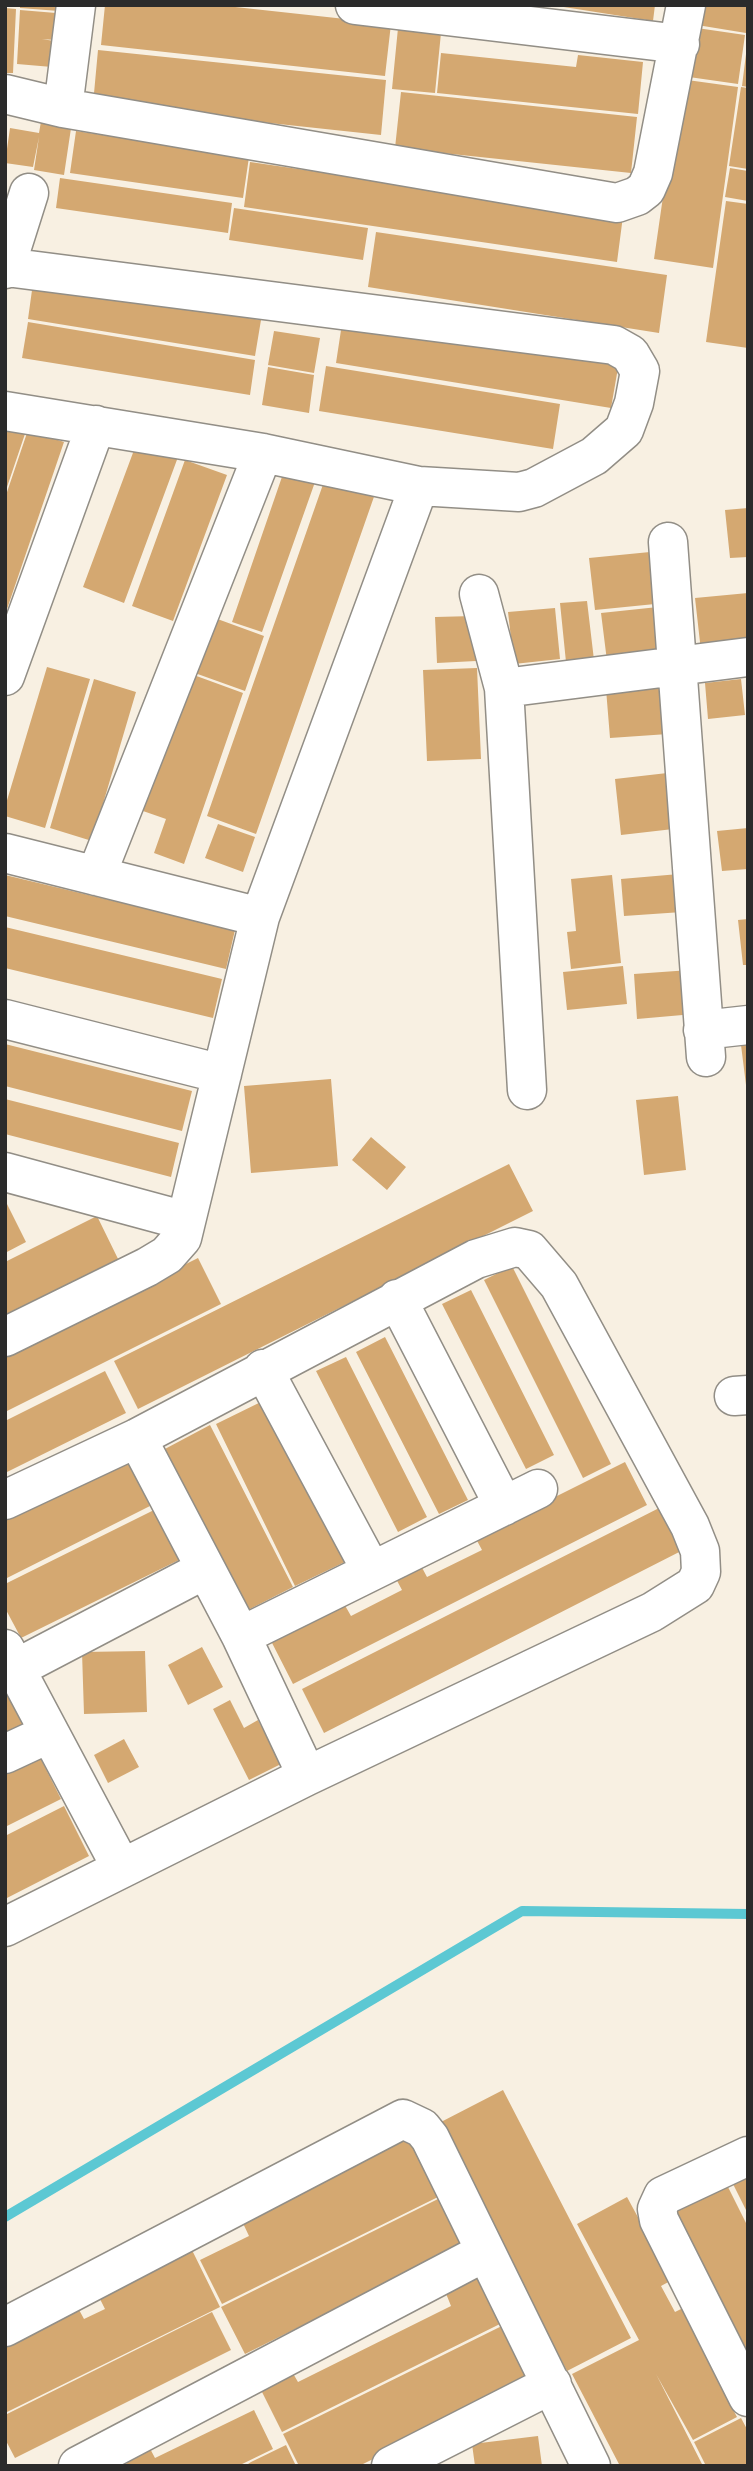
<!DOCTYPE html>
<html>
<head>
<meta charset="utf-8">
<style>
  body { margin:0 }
  #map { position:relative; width:753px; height:2471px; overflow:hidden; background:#f8f0e2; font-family:"Balsamiq Sans",sans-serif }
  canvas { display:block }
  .frame { position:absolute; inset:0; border:7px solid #2b2b2b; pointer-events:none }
</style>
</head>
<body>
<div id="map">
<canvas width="753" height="2471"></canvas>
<div class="frame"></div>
</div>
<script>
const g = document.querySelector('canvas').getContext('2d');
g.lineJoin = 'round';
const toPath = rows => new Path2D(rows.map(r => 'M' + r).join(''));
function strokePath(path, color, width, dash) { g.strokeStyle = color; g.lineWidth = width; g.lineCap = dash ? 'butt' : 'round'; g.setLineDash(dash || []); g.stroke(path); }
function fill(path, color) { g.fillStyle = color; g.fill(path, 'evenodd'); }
strokePath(toPath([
  [5,2217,522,1911,748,1914]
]), '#5cc8d3', 10);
fill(toPath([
  [20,5,59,5,59,11,20,8],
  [105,5,217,5,391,24,385,76,101,45],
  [551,5,655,5,653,21],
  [693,5,748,5,746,33,691,24],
  [5,8,16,9,13,73,5,73],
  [20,10,68,14,67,41,42,39,54,41,52,67,17,64],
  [690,27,745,35,738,84,682,76],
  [398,28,441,33,435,93,392,89],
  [98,50,386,80,381,135,93,104],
  [441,53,576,67,578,55,643,62,638,114,437,93],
  [746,54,748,54,748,87,742,86],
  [680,79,738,87,713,268,654,259],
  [741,87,748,88,748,169,729,166],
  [401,92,637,117,631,173,395,148],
  [43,110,73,115,64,175,34,170,39,137,33,167,5,163,10,128,39,133],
  [76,131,249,157,243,198,70,173],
  [250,162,623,216,617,262,244,207],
  [730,168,748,171,748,201,725,197],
  [60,178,232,203,228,233,56,208],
  [726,201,748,204,748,348,706,342],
  [234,208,368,228,363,260,229,240],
  [376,232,667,275,659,333,368,287],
  [33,283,261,320,255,356,28,319],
  [343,317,619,362,611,408,336,363],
  [28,322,255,360,250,395,22,358],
  [274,331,320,338,314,373,268,365],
  [326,366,560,404,553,449,319,411],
  [268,367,314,375,309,413,262,405],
  [5,421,27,428,6,490,5,489],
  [28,430,64,442,6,612,5,498],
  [137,442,178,457,124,603,83,587],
  [185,460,227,475,173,621,132,606],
  [284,471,315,482,262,632,232,622],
  [327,473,376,491,256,834,207,816],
  [748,508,748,557,730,558,725,510],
  [650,552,655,604,595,610,589,558],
  [748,593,748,646,701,651,695,598],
  [587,601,594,660,566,662,560,603],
  [658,607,664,655,607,661,601,613],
  [555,608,560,659,514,664,508,612],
  [474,616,476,661,437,663,435,617],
  [212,617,264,636,245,691,192,672],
  [47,667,90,679,45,828,5,816,5,807],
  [477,668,481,759,427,761,423,670],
  [191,674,243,693,184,864,154,853,166,819,143,811],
  [94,679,136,692,92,841,50,828],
  [741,679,745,715,708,719,705,683],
  [665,686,668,734,610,738,606,689],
  [676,772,682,828,621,835,615,779],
  [218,824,255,837,243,872,205,858],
  [748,828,748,869,722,871,717,831],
  [679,874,682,912,624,916,621,879],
  [5,875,235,930,226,969,5,916],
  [612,875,621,963,571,969,567,932,576,931,571,879],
  [748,919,748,965,743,965,738,920],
  [5,927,222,979,213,1018,5,968],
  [623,966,627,1004,567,1010,563,972],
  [690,970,694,1014,637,1019,634,974],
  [5,1044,192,1091,182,1131,5,1086],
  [748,1044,748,1085,746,1085,741,1045],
  [331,1079,338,1166,251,1173,244,1086],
  [678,1096,686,1170,644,1175,636,1100],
  [5,1099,179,1143,171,1177,5,1134],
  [371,1137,406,1167,387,1190,352,1160],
  [509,1164,533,1211,138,1409,114,1361],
  [5,1200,26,1242,5,1253],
  [97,1216,122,1267,5,1325,5,1262],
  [198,1258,221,1304,5,1412,5,1354],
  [512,1266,611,1464,583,1478,484,1280],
  [471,1290,554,1455,526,1469,442,1304],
  [385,1337,468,1500,439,1514,356,1352],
  [346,1357,427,1517,398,1532,316,1371],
  [105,1371,126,1413,5,1473,5,1421],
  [271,1397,351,1559,295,1586,216,1424],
  [210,1425,293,1587,246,1611,163,1450],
  [126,1457,150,1506,5,1579,5,1517],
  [625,1462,647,1505,293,1684,270,1639,343,1602,351,1616,402,1590,394,1575,419,1562,427,1577,482,1550,475,1537],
  [667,1504,689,1547,324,1733,302,1689],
  [154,1510,179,1560,21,1638,5,1608,5,1584],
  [202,1647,223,1687,188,1705,168,1665],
  [145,1651,147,1712,84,1714,82,1652],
  [5,1684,25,1723,5,1733],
  [230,1700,244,1728,258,1720,281,1764,249,1780,213,1709],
  [124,1739,139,1767,108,1783,94,1755],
  [37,1751,61,1799,5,1827,5,1767],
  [64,1806,89,1856,5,1899,5,1836],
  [503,2090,631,2338,567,2371,439,2123],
  [408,2136,438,2197,222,2304,200,2260,249,2236,241,2219],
  [748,2169,748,2214,730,2178],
  [725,2181,748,2227,748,2354,673,2207],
  [627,2197,672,2280,661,2286,675,2312,691,2304,725,2366,713,2372,737,2417,693,2440,656,2374,703,2466,620,2466,572,2374,639,2340,577,2224],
  [440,2198,464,2245,245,2354,221,2307],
  [191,2248,220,2307,5,2413,5,2342,77,2306,84,2319,105,2309,98,2295],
  [482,2273,506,2321,282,2432,259,2386,291,2370,298,2382,451,2306,445,2291],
  [212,2312,231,2350,15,2458,5,2439,5,2415],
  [514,2320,542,2375,359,2466,299,2466,283,2434],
  [254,2410,273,2449,238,2466,128,2466,122,2456,147,2443,155,2458],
  [741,2418,748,2431,748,2466,706,2466,694,2442],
  [538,2436,542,2466,475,2466,472,2444],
  [286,2445,296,2466,245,2466,251,2462]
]), '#d4a871');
const minor = toPath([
  [355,5,680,44],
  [5,94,63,108,617,203,637,196,646,189,653,173,686,5],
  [63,108,76,5],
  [5,269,29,193],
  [5,411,263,453,419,486,519,492,534,488,594,456,624,430,634,403,640,371,630,354,614,345,6,267],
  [668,542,706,1057],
  [479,594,504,688,527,1090],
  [5,676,96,425],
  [504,688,748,657],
  [5,853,260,917],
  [96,876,263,453],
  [5,1019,222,1074],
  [703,1030,748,1025],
  [5,1172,186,1221],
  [397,1299,504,1506],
  [5,1337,147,1267,167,1255,182,1238,260,917,419,486],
  [263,1369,371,1570],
  [734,1396,748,1395],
  [137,1438,241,1636,307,1776],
  [5,1500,137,1438,476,1259,515,1247,529,1250,559,1285,690,1526,700,1551,701,1572,695,1585,652,1612,307,1776,5,1927],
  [241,1636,538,1489],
  [5,1649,121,1867],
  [15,1669,204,1570],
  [5,1754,48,1734],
  [748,2156,663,2196,657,2209,659,2220,748,2397],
  [5,2327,403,2119,422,2128,430,2138,591,2466],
  [78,2466,485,2252],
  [391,2466,552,2384]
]);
strokePath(minor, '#928e86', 41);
strokePath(minor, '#fff', 38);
</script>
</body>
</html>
